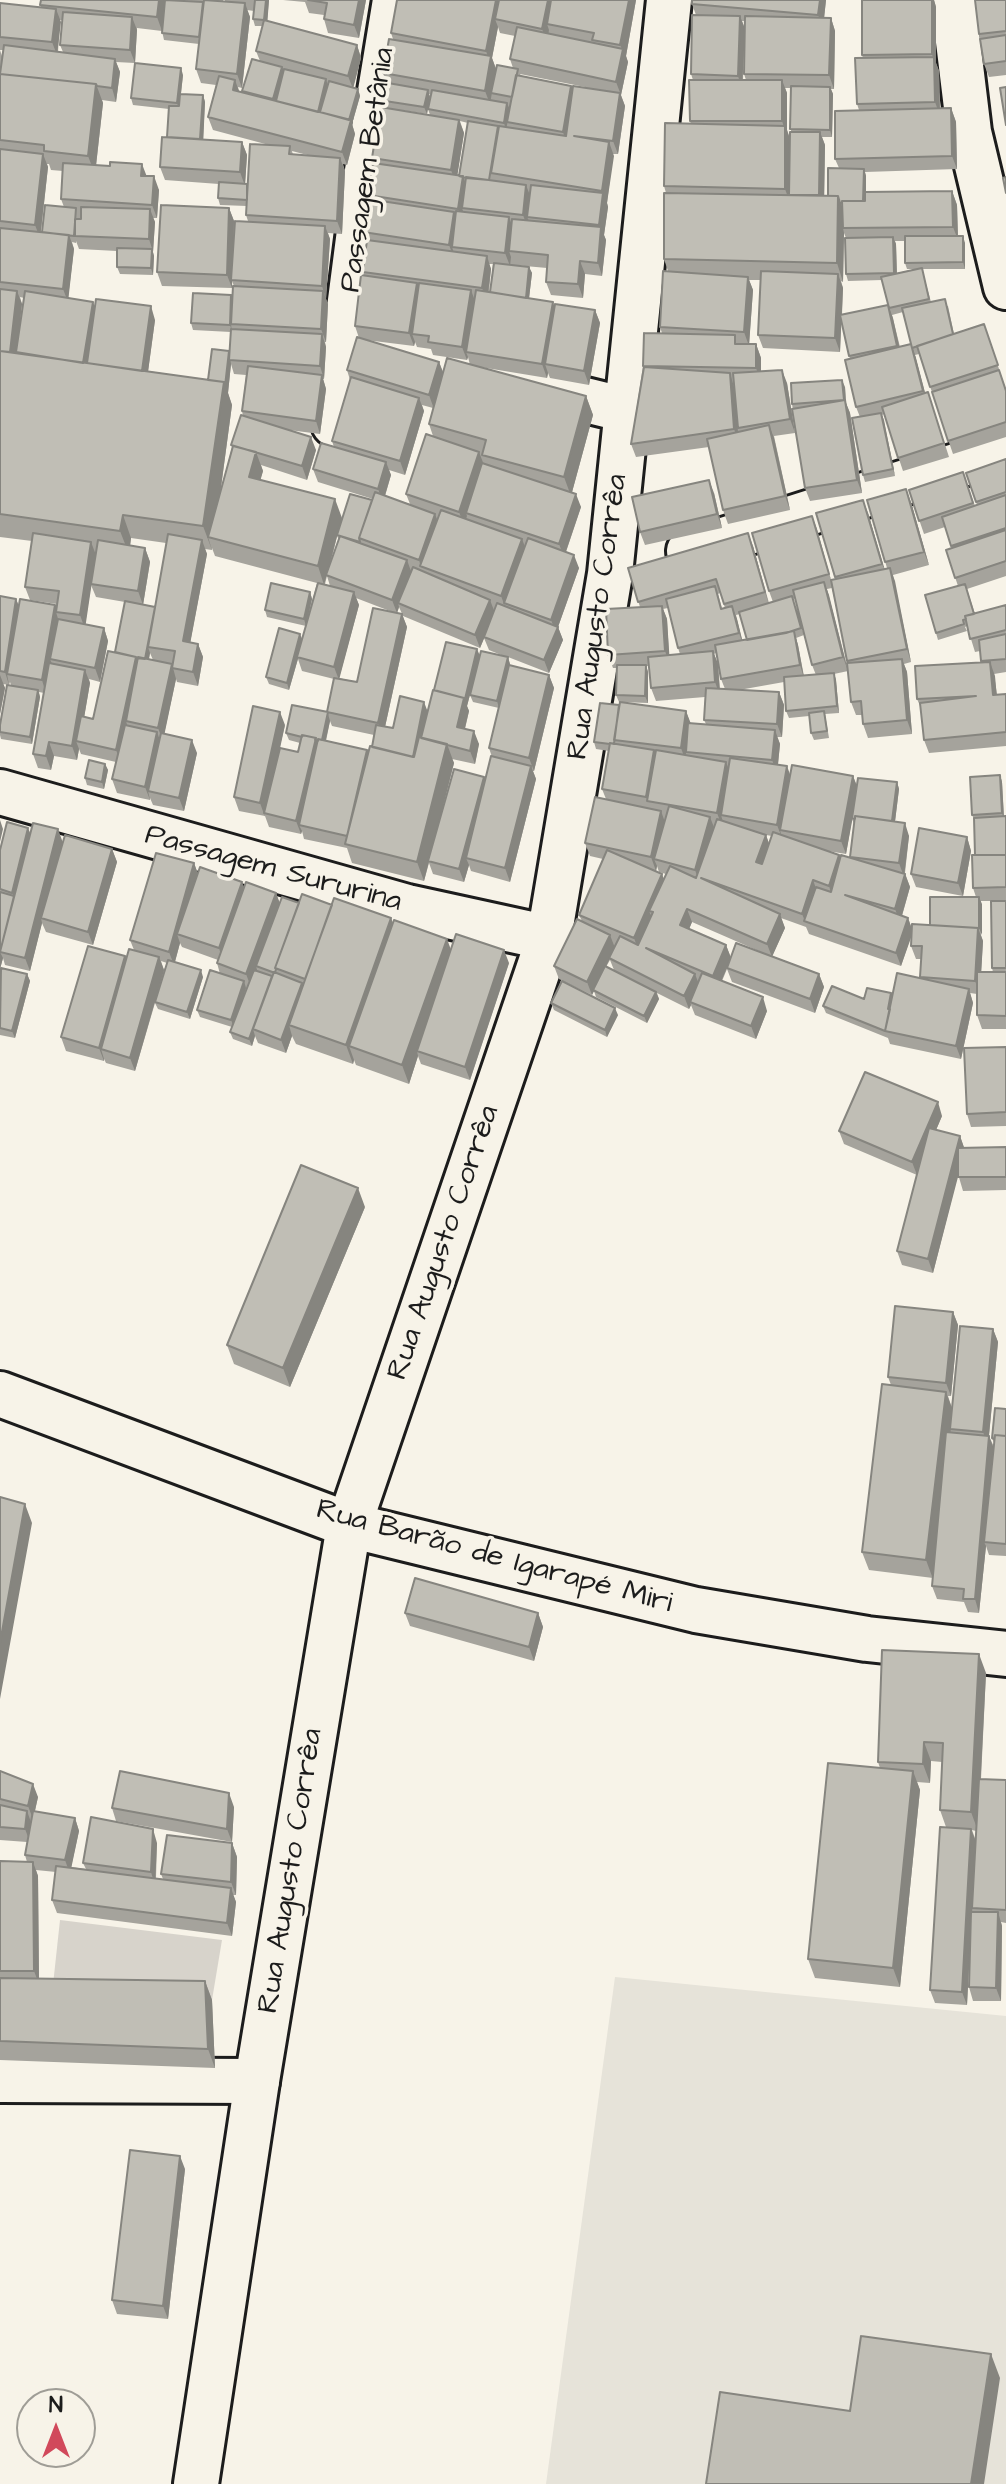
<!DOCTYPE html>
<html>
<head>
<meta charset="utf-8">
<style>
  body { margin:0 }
  #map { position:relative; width:1006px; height:2484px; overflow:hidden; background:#f7f3e8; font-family:"Architects Daughter",sans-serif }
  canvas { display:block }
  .north { position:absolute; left:16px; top:2388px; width:80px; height:80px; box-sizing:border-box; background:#f7f3e8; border:2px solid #9f9d96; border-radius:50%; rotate:0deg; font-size:22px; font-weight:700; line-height:32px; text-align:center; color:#1c1c1c }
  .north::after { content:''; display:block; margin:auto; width:28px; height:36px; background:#d1495b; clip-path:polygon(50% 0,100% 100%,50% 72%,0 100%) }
</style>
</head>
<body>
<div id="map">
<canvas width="1006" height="2484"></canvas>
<div class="north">N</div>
</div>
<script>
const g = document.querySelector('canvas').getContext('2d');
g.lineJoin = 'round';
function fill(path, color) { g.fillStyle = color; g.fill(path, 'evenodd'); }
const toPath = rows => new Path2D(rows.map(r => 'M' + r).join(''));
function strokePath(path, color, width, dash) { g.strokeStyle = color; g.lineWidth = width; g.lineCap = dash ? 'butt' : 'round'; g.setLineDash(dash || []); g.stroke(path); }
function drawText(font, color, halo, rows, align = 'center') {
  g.font = font + ' "Architects Daughter",sans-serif'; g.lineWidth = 7; g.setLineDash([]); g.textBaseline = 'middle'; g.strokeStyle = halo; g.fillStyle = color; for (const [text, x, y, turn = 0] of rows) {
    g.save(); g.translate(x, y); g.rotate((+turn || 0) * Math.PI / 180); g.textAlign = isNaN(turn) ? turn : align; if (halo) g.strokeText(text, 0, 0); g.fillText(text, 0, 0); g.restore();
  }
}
fill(toPath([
  [615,1977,1006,2016,1006,2484,546,2484]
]), '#e6e3d9');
fill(toPath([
  [60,1920,222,1940,212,2000,52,1994]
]), '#d7d3cb');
const minor = toPath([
  [669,0,610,574,549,938,349,1525,696,1610,867,1639,1006,1654],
  [953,0,969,132,1006,287],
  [382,350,626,410],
  [334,424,366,177,395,0],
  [689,551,1006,450],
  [0,792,407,907,549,938],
  [0,2080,257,2081]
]);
const major = toPath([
  [0,1394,349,1525,257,2081,196,2484]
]);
strokePath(minor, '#1c1c1c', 50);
strokePath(major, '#1c1c1c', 50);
strokePath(minor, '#f7f3e8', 44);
strokePath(major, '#f7f3e8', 44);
fill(toPath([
  [192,0,223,0,223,1,225,1,225,0,269,0,267,21,357,45,361,58,353,87,358,89,360,96,352,124,355,134,347,165,343,164,345,171,342,234,328,233,330,239,326,299,328,304,326,342,325,342,326,347,324,379,323,379,326,389,320,434,289,430,316,450,307,480,261,465,263,471,260,480,342,518,338,534,373,499,318,482,313,469,334,447,332,441,350,380,347,370,359,338,355,326,364,275,363,272,367,242,363,232,370,199,368,195,374,163,372,158,430,115,428,109,431,94,429,94,430,97,427,114,387,108,385,101,387,86,383,73,393,39,391,33,636,0,626,56,628,62,621,95,625,106,618,154,613,154,607,203,608,207,604,235,606,240,602,276,585,274,583,298,551,295,546,282,547,268,514,265,529,267,532,273,529,298,555,308,595,310,600,323,589,385,550,378,548,373,547,378,474,366,586,396,593,415,572,492,581,507,566,552,579,568,558,627,563,640,549,673,508,657,510,665,549,675,554,688,534,771,533,771,536,779,510,882,471,871,469,865,464,882,433,874,429,863,424,881,352,863,347,848,304,839,302,831,301,834,269,827,265,816,239,811,234,797,285,725,278,754,298,752,300,743,289,740,286,733,327,712,334,679,302,671,298,659,289,690,269,684,266,677,302,639,306,626,267,617,265,610,310,592,312,599,308,616,317,583,215,556,212,548,212,550,205,549,207,554,190,643,198,644,203,657,198,686,177,682,176,679,164,734,197,753,184,811,153,805,150,798,150,800,117,793,112,779,116,762,81,754,79,749,77,760,54,756,51,770,38,768,33,754,44,693,39,692,40,697,32,744,1,739,0,735,0,725,11,685,10,682,9,685,3,684,5,688,0,714,0,596,16,599,19,606,56,608,57,604,30,600,25,587,32,541,0,537,0,50,2,56,3,50,0,50,0,3,41,7,40,5],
  [247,10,254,11,253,19,255,26,263,26,256,51,260,61,243,92,239,91,238,87,242,88,250,17],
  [60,20,62,20,60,45,63,52,58,52],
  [498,27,500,33,515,36,510,59,513,68,496,69,492,58],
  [137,28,162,31,164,40,199,44,196,69,201,83,216,85,208,117,213,130,269,145,247,184,245,183,247,155,242,142,203,139,205,102,203,95,181,94,183,75,131,98,133,105,169,109,167,137,160,167,165,180,219,184,218,198,220,205,247,206,246,215,248,221,234,221,229,208,157,272,162,286,232,288,232,281,234,286,233,299,231,295,191,323,193,330,231,332,230,353,208,380,148,371,155,320,95,308,68,298,74,249,72,242,76,243,76,241,79,249,117,251,117,267,120,274,153,275,154,256,153,252,155,222,153,218,157,218,159,190,146,176,96,166,103,103,102,100,116,102,120,72,116,62,135,63],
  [520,74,585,87,573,89,521,76],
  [460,121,468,123,459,176,457,176,464,133],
  [292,151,311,156,293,155],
  [47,164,49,164,51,170,63,171,61,199,64,207,41,232,48,167],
  [489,264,493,264,490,292,489,292,491,269],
  [20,297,24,298,18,342,22,304],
  [366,340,414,346,415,342,417,347,431,349,433,355,467,360,468,357,470,365,443,372,439,362],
  [231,364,234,374,246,375,242,411,243,416,231,445,232,447,220,495,232,405,228,393],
  [422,405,433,408,429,424,433,436,406,494,410,504,385,496,391,475,389,470,405,475,424,411],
  [337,536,339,540,331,562],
  [131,538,166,543,155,607,143,605,150,562,145,548,130,546],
  [327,576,330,586,325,584],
  [91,585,96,597,125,602,115,652,93,719,84,717,90,683,89,679,100,682,108,641,104,628,85,625],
  [356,598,395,613,357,682,339,678,359,605],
  [399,607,403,616,480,648,484,638,489,650,506,657,480,655,427,711,393,728,385,727,407,627,402,614,397,613],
  [150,653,153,660,173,664,172,667,149,660],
  [470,695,473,702,499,708,489,748,492,757,486,780,440,819,454,763,452,759,475,764,479,744,465,729,469,711,467,706],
  [330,721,332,726,374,735,372,747,368,753,367,750,326,741],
  [283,0,366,0,359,38,328,33,324,19,324,15,309,13,305,2],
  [826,0,824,18,831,18,835,31,834,89,831,89,833,94,832,137,822,137,825,145,824,196,828,196,839,168,835,159,859,110,857,104,863,58,862,55,862,0,860,0,934,0,936,7,936,63,939,71,940,109,951,108,956,122,957,169,865,172,866,176,866,192,952,191,957,205,958,236,965,243,965,269,922,269,931,302,948,306,954,334,984,324,1006,390,1006,437,953,454,919,354,915,355,925,393,928,392,949,457,903,471,884,414,882,415,895,476,865,482,863,475,860,417,856,407,850,359,841,321,840,352,763,348,758,335,761,280,749,280,753,290,749,344,756,344,761,358,761,371,787,383,795,433,774,436,790,510,728,524,723,510,709,447,636,457,631,444,643,366,662,333,660,327,668,271,664,259,666,193,664,186,691,124,690,121,693,80,691,74,696,15,692,4],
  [742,21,745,21,744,74,746,80,743,80,745,29],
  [785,88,791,88,791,132,790,139,787,130,787,93],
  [844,233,846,238,846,274,848,281,882,280,888,305,842,315,843,288,841,281,843,282],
  [895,241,905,241,905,263,907,269,915,269,897,273,896,244],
  [903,312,911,345,900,347,892,315],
  [1006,0,1006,75,989,77,984,64,979,34],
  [845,387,846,403,850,413,862,493,810,501,805,488,792,404],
  [1006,459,1006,576,967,589,975,614,1006,605,1006,672,994,674,997,695,1006,694,1006,746,929,753,924,740,921,708,917,699,981,663,980,651,975,652,967,626,965,627,967,631,938,640,936,633,958,586,946,550,952,548,945,527,924,534,909,490,963,472,975,506,977,505,966,473],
  [714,493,722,528,645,545,640,532],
  [867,500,911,502,929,565,893,575,911,662,904,664,907,672,912,734,868,738,863,724,862,715,856,715,851,702,848,671,834,674,836,680,839,713,825,714,829,738,814,740,811,733,809,716,789,718,786,711,784,682,739,690,779,692,784,705,782,737,777,737,780,744,778,765,790,775,853,776,857,786,897,782,899,789,895,821,909,836,905,873,910,887,902,916,908,918,912,929,930,925,976,897,973,888,975,855,974,819,972,815,1000,775,1002,782,1004,816,1006,816,1006,901,981,901,981,935,983,941,981,972,993,972,992,968,1006,901,1006,1029,982,1029,977,1015,977,994,970,993,973,1003,961,1059,890,1044,888,1038,826,1013,823,1006,892,996,921,978,921,959,916,959,911,946,911,936,901,966,809,934,806,927,781,918,785,928,772,956,819,974,824,987,815,1013,732,982,727,969,722,981,767,1011,756,1039,695,1015,691,1005,689,1009,657,993,659,999,647,1023,596,997,594,991,592,995,559,979,554,966,582,921,579,915,603,859,590,856,585,843,606,799,602,789,609,751,596,749,594,742,619,705,620,702,619,702,616,695,617,668,613,668,608,655,640,607,628,568,753,546,769,603,773,602,769,591,812,516,831,580,835,579,816,513,868,513,884,569,887,568],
  [832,588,848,663,848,670,827,589],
  [720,593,725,608,722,608,718,594],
  [795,598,812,665,816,675,804,676,798,645,796,638,804,635,793,599],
  [668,608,678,648,680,654,669,655,667,619,663,609],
  [740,614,747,640,742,640,736,615],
  [716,653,721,679,725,689,720,689,718,664,714,654],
  [646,666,649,666,651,688,656,701,705,697,704,720,706,724,690,723,686,711,620,702,648,703,648,672],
  [852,819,854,824,851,858,840,857,839,855,828,851,846,854],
  [766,835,772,836,769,844],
  [657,866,659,872,666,874,664,879,662,874,656,871],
  [692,922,761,952,731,958,726,945,689,929],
  [610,960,614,970,606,967],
  [105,764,108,770,104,789,87,785,85,778],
  [30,833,63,843,112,849,117,862,93,945,46,932,42,923,30,971,5,965,3,958,0,969,0,850],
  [967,837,971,851,963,896,916,887,911,874],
  [194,863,198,874,244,887,276,893,279,903,332,905,391,918,393,924,450,949,509,963,470,1080,421,1064,418,1056,409,1084,356,1065,354,1060,353,1064,296,1044,292,1036,286,1053,258,1043,255,1036,252,1046,233,1039,230,1032,232,1027,200,1017,197,1010,220,974,217,963,218,960,182,947,180,943,175,962,203,977,190,1019,158,1009,155,1003,135,1071,106,1063,104,1059,104,1061,66,1051,61,1037,134,950,130,940],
  [161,961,167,963,164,970],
  [0,971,27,974,30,981,15,1038,0,1035],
  [551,1003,618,1015,607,1037,554,1010],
  [1006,1047,1006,1126,971,1127,967,1114],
  [942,1116,936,1130,960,1136,964,1148,1006,1147,1006,1190,963,1191,958,1174,933,1273,902,1265,897,1251,917,1175,844,1144,839,1131],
  [365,1207,290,1387,234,1364,227,1345],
  [953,1312,958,1325,951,1396,948,1396,952,1408,993,1329,998,1342,989,1436,994,1447,994,1443,992,1438,1006,1409,1006,1556,989,1555,986,1546,979,1613,968,1612,964,1602,937,1599,932,1586,933,1578,869,1570,862,1552,891,1385,888,1377],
  [405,1613,538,1613,543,1627,534,1661,410,1626],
  [986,1673,981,1779,1006,1780,1006,1923,1001,1922,1002,1926,1001,2001,973,2001,969,1987,969,1960,967,2005,935,2003,930,1990,946,1827,940,1810,942,1762,931,1761,930,1783,917,1782,920,1790,900,1987,815,1978,808,1959,880,1768,878,1762],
  [972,1830,976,1831,976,1841],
  [0,1771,38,1797,35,1811,75,1818,79,1831,71,1867,86,1869,83,1863,157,1843,156,1878,163,1879,161,1874,232,1843,237,1857,236,1895,233,1895,236,1902,232,1936,57,1913,52,1900,56,1872,36,1870,38,1876,39,1978,205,1981,212,2000,215,2068,0,2060,0,1861,27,1862,25,1855,27,1842,0,1840],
  [234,1807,232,1842,116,1821,112,1808],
  [185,2169,168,2319,117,2314,112,2300]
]), '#a5a39c');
fill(toPath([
  [159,0,165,0,162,31,157,17],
  [266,0,269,0,267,27,264,20],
  [359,0,366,0,359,38,354,25],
  [496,0,503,0,495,19,498,27,492,58,496,69,490,104,485,91,490,63,486,51],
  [548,0,555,0,547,24,549,30,547,42,542,29],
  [629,0,636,0,626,56,628,62,621,95,616,82,623,51,620,45],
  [820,0,826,0,823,28,818,15],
  [932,0,934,0,936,7,936,63,939,71,940,116,935,102,934,62,932,54],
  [245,3,250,17,242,88,237,74],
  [56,9,61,22,57,55,52,42],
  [740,16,745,29,742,89,738,76],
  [132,17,137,30,135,63,130,50],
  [831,18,835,31,834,89,829,75],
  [357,45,361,58,353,89,348,76],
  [115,59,120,72,116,102,112,88],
  [282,67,285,73,275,106,273,99],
  [181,68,183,75,179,110,177,103],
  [326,79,328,86,320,120,317,113],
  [235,80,240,94,233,90],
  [782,80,787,93,787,130,792,145,792,208,785,189,785,130,782,121],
  [96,84,103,103,95,174,88,156],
  [571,86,576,99,567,146,563,132],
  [830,87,833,94,832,137,830,130],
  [358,89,360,96,352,124,355,134,347,165,342,152,348,125],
  [428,90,430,97,427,114,424,107],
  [620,93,625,106,618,154,613,141],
  [203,95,205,102,203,146,200,139],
  [507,103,510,110,506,130,504,123],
  [951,108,956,122,957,169,952,156],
  [459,120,464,133,456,184,451,170],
  [820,132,825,145,824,209,819,195],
  [242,142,247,155,245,186,240,172],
  [609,142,614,156,607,203,608,207,604,235,606,240,602,276,598,263,601,229,599,225,603,194,602,191],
  [43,154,48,167,40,238,35,225],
  [340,158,345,171,342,234,337,221],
  [142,164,147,177,141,176],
  [864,169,866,176,866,211,863,204],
  [154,176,159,190,157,218,152,205],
  [463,176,468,190,462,208,464,214,463,222,458,209],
  [526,185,531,198,527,217,529,221,528,229,523,215],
  [952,191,957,205,958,240,953,227],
  [838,196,845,215,843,228,844,233,843,282,837,263],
  [229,208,234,221,232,288,227,275],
  [150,209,155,222,153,252,149,239],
  [454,212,458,225,452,247,454,253,454,258,449,245],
  [509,217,514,231,509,251,511,257,510,266,505,253],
  [325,226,330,239,326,299,322,286],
  [69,235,74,249,68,302,63,289],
  [963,236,965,243,965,269,963,262],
  [893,237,896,244,897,280,894,273],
  [152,249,154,256,153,275,151,268],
  [487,256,491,269,487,302,482,288],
  [580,261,585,274,583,298,578,284],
  [529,267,532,273,528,307,525,300],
  [838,274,843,288,840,352,835,338],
  [748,277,753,290,749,346,744,332],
  [417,283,421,296,412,334,415,342,414,346,409,333],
  [471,290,476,304,466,352,468,357,467,360,462,347],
  [17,291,22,304,15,365,10,352],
  [323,291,328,304,326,342,321,329],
  [231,295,234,302,231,324,232,332,230,325],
  [93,302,98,315,90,366,83,363],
  [553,302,557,316,545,364,548,373,547,378,542,364],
  [888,305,893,318,902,359,897,346],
  [151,306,155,320,146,387,141,373],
  [595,310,600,323,589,385,584,371],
  [322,334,326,347,324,379,320,366],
  [756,344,761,358,761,382,756,368],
  [911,344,916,358,928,404,923,391],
  [229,351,231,364,228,393,232,405,214,539,208,537,212,550,203,526],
  [439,362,444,375,434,409,429,395],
  [782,370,787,383,795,433,790,419],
  [730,373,734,387,739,443,734,429],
  [322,375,326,389,320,434,316,421],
  [842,380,845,387,846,403,850,413,862,493,857,480,844,401],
  [586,396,593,415,571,496,564,477],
  [419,398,424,411,405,475,400,461],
  [881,413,884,420,895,476,893,469],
  [769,425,774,438,790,510,785,496],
  [311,437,316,450,307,480,302,466],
  [256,452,263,471,256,496,249,477],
  [479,452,484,465,466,513,467,516,464,525,459,512],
  [386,462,391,475,383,502,378,489],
  [709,480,714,493,722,528,717,514],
  [906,489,911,502,929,565,924,552],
  [576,494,581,507,564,557,559,544],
  [335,499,342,518,324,585,318,566],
  [863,500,868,513,887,577,882,564],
  [435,514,440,527,421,567,419,560],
  [123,515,131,538,129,554,120,531],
  [812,516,817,529,833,587,829,574],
  [748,533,753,546,769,605,765,592],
  [522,539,527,552,504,603,506,609,501,596],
  [202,540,207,554,188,655,183,641],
  [91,542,96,555,85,629,80,615],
  [145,548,150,562,143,605,138,591],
  [574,555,579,568,558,627,563,640,549,673,544,660,556,632,551,620],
  [407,560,412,574,398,603,399,607,397,613,392,600],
  [890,568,895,581,911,662,907,649],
  [824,582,829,595,848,671,843,657],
  [310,592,312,599,306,626,304,619],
  [354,592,359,605,339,680,334,667],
  [16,599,21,612,7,674,9,685,5,672],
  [490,600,495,613,480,648,475,635],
  [55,605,58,612,56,612,59,622,50,659,52,664,46,694,42,680],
  [662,606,667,619,670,665,665,651],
  [732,606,737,619,744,647,739,633],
  [402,614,407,627,383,736,378,723],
  [104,628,108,641,100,682,95,668],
  [794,631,798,645,804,678,800,665],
  [300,634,303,641,289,690,287,683],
  [198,644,203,657,198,686,193,672],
  [148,647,150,653,147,667,145,660],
  [477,649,480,656,467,706,469,711,462,740,457,727],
  [713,651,718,664,720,696,715,682],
  [136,657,141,670,126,721,128,728,121,763,116,750],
  [508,657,510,664,499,708,497,701],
  [902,659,907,672,912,734,907,720],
  [990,662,995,676,998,709,993,695],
  [172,664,176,679,163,741,158,728],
  [646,665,648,672,648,703,645,696],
  [85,670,90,683,80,742,76,741,79,749,77,760,72,746],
  [834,673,836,680,839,713,837,706],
  [0,675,5,688,0,714],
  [549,675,554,688,534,771,529,758],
  [38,690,40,697,32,744,30,737],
  [779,692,784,705,782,737,777,724],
  [424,702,429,715,413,758],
  [686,711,691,724,686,752,686,762,681,748],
  [280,712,285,725,266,814,264,813,265,817,260,803],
  [328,714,330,721,324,748,322,741],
  [775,730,780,744,777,773,772,760],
  [474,731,479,744,475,764,470,751],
  [157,732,162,746,148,791,150,800,145,787],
  [316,738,320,752,299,825,302,831,301,834,296,821],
  [192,740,197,753,184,811,179,798],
  [49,742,54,756,51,770,46,756],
  [447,744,454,763,424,881,417,862],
  [654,750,659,764,648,801,646,797],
  [726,762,731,775,721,815,723,822,722,826,717,813],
  [105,764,108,770,104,789,102,782],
  [531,766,536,779,510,882,505,868],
  [787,766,792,780,780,830,782,838,777,825],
  [1000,775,1002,782,1004,820,1002,813],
  [853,776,858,789,846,854,841,841],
  [484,777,489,791,466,858,469,865,464,882,459,869],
  [897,782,899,789,894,830,891,823],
  [661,811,666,825,654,859,657,866,656,871,651,857],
  [710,817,715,830,700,884,695,870],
  [0,820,3,829,0,842],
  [905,823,909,836,904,877,899,863],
  [28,828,31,835,0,952,3,958,0,969,0,952,14,897,12,893],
  [58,829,63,843,41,918,42,923,30,971,25,958],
  [766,835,771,849,761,876,756,862],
  [967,837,971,851,963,896,958,883],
  [112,849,117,862,93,945,88,932],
  [839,855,844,868,833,899,829,886],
  [194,863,199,877,177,934,180,943,174,965,169,952],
  [662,874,666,887,653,912,649,911,653,920,639,952,634,938],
  [905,874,910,887,900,922,895,909],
  [813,880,818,894,805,921,802,914],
  [242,882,247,895,223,962,219,948],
  [276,893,281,906,256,966,257,970,251,987,246,974],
  [979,897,982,904,982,935,979,928],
  [687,909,692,922,685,939,680,925],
  [780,914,785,928,772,957,767,944],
  [391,918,398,937,349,1046,354,1060,353,1064,346,1045],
  [908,918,913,932,901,966,896,953],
  [978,928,983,941,980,994,975,981],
  [610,935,615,948,592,995,587,982],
  [447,939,454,958,417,1051,418,1056,409,1084,402,1065],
  [726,945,731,958,718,989,713,976],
  [504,950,509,963,470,1080,465,1067],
  [125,956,130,970,101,1049,104,1059,104,1061,99,1048],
  [159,957,164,970,135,1071,130,1058],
  [201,970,203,977,190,1019,187,1012],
  [27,974,30,981,15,1038,12,1031],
  [695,974,700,987,690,1002,691,1005,689,1009,684,996],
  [819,974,824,987,815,1013,810,999],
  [244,981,246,988,234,1027,231,1020],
  [302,983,307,996,289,1025,292,1036,286,1053,281,1040],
  [969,989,973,1003,961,1059,956,1046],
  [656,992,659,999,647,1023,644,1016],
  [763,997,767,1011,756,1039,751,1026],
  [615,1008,618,1015,607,1037,605,1030],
  [253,1029,255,1036,252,1046,249,1039],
  [938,1102,942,1116,917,1175,912,1162],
  [960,1136,965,1150,933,1273,928,1259],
  [358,1188,365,1207,290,1387,283,1368],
  [953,1312,958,1325,951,1396,946,1383],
  [993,1329,998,1342,988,1445,983,1432],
  [946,1392,953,1411,933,1579,926,1560],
  [989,1436,994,1449,984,1542,986,1546,979,1613,975,1599],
  [25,1504,32,1523,0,1699,0,1643],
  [538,1613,543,1627,534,1661,529,1647],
  [979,1654,986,1673,978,1831,971,1812],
  [924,1742,931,1761,930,1783,923,1764],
  [913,1771,920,1790,900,1987,893,1968],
  [33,1784,38,1797,33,1819,28,1806],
  [229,1793,234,1807,232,1842,227,1829],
  [27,1811,32,1825,30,1842,25,1829],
  [75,1818,79,1831,70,1874,65,1860],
  [153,1829,157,1843,155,1886,151,1872],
  [971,1829,976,1842,967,2005,962,1992],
  [232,1843,237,1857,236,1895,231,1882],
  [33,1862,38,1876,39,1984,34,1971],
  [231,1888,236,1902,232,1936,227,1923],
  [998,1912,1002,1926,1001,2001,996,1988],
  [205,1981,212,2000,215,2068,208,2049],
  [180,2156,185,2169,168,2319,163,2306],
  [991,2354,1000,2378,984,2484,971,2484]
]), '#86857f');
const building = toPath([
  [41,0,159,0,157,17,40,5,41,0],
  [165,0,203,2,199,37,162,33,165,0],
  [204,0,245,3,237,74,196,69,204,0],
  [255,0,266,0,264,20,253,19,255,0],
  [308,0,359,0,354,25,324,19,327,3,308,0],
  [397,0,496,0,486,51,391,33,397,0],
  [499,0,548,0,542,29,495,19,499,0],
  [551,0,629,0,620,45,592,40,594,33,547,24,551,0],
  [692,0,820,0,818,15,692,4,692,0],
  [862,0,932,0,932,54,862,55,862,0],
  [975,0,1006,0,1006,31,979,34,975,0],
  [0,3,56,9,52,42,0,37,0,3],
  [63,12,132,17,130,50,60,45,63,12],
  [692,15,740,16,738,76,691,74,692,15],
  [745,16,831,18,829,75,744,74,745,16],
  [264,20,357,45,348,76,256,51,264,20],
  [517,27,623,49,616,82,510,59,517,27],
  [1006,35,1006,61,984,64,980,39,1006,35],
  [389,39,491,56,485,91,383,73,389,39],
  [4,45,115,59,112,88,97,86,96,84,0,74,4,45],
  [934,57,935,102,857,104,855,58,934,57],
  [252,59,282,67,273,99,242,91,252,59],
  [135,63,181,68,177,103,131,98,135,63],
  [497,65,518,69,512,97,491,93,497,65],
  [284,69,326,79,318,112,276,101,284,69],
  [0,74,96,84,88,156,44,151,44,145,0,140,0,74],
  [516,75,571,86,563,132,507,122,516,75],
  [219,76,235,80,233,90,351,120,342,152,208,117,219,76],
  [689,80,782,80,782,121,690,121,689,80],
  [329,81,358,89,349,120,320,112,329,81],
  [388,83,428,90,424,107,385,101,388,83],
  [573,86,620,93,613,141,574,136,609,142,602,191,491,173,499,126,566,136,573,86],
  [791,86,830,87,830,130,790,129,791,86],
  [1006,87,1006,125,1000,88,1006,87],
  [432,90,507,103,504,123,428,109,432,90],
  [180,94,203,95,200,139,167,137,169,106,179,106,180,94],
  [380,107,459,120,451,170,372,158,380,107],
  [951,108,952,156,835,159,835,111,951,108],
  [468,121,498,126,489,180,466,178,459,176,468,121],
  [665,123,785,126,785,189,664,186,665,123],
  [790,132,820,132,819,195,789,195,790,132],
  [162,137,242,142,240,172,160,167,162,137],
  [250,144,290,146,289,154,340,158,337,221,246,215,250,144],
  [0,149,43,154,35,225,0,221,0,149],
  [110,162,142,164,141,176,154,176,152,205,61,199,63,163,110,166,110,162],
  [373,163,463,176,458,209,368,195,373,163],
  [828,168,864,169,863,201,842,201,842,203,840,203,838,196,828,196,828,168],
  [466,177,526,185,523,215,462,208,466,177],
  [1006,177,1006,193,1003,178,1006,177],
  [219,182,247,184,247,200,218,198,219,182],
  [531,185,603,193,599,225,527,217,531,185],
  [952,191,953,227,843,228,842,201,865,201,865,192,952,191],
  [664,193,838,196,837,263,664,259,664,193],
  [368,199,454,212,449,245,363,232,368,199],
  [45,205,76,208,74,236,42,232,45,205],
  [161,205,229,208,227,275,157,272,161,205],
  [81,207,150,209,149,239,75,236,75,219,81,219,81,207],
  [456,211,509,217,505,253,452,247,456,211],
  [512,219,601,227,598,263,580,261,578,284,546,282,548,255,509,251,512,219],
  [235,221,325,226,322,286,231,280,235,221],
  [0,228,69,235,63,289,0,282,0,228],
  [905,236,963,236,963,262,905,263,905,236],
  [893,237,894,273,846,274,845,238,893,237],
  [367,240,487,256,482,288,363,272,367,240],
  [117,248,152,249,151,268,117,267,117,248],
  [494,263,529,267,526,298,490,292,494,263],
  [922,268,929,299,889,308,881,277,922,268],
  [663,271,748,277,744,332,660,327,663,271],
  [761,271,838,274,835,338,758,335,761,271],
  [361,275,417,283,409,333,355,326,361,275],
  [419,283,471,290,462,347,428,342,429,336,412,334,419,283],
  [233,286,323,291,321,329,231,324,233,286],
  [0,289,17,291,10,352,0,351,0,289],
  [476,290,553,302,542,364,466,352,476,290],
  [25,291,93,302,83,363,16,352,25,291],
  [193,293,231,295,230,325,191,323,193,293],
  [96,299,151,306,142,371,87,363,96,299],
  [945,299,953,334,912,348,902,308,945,299],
  [555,304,595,310,584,371,545,364,555,304],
  [888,305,897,346,849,356,840,315,888,305],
  [984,324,998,365,930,387,917,346,984,324],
  [231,329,322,334,320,366,229,360,231,329],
  [644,333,735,335,735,344,756,344,756,368,643,366,644,333],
  [357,337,439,362,429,395,347,370,357,337],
  [911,344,923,391,856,407,845,360,911,344],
  [212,349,229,351,225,386,224,382,208,380,212,349],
  [0,351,224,382,203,526,123,515,120,531,0,514,0,351],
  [447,358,586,396,564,477,482,455,486,440,429,424,447,358],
  [248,366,322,375,316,421,242,411,248,366],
  [644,367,730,373,734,429,631,444,644,367],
  [782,370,790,419,738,428,733,373,782,370],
  [999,370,1006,391,1006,422,948,441,932,392,999,370],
  [351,377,419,398,400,461,332,441,351,377],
  [842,380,844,400,792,404,791,383,842,380],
  [928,392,944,443,898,458,882,407,928,392],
  [845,400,857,480,805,488,792,409,845,400],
  [881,413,893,469,863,475,852,418,881,413],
  [241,415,311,437,302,466,231,445,241,415],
  [769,425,785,496,723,510,707,439,769,425],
  [426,434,479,452,459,512,406,494,426,434],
  [321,443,386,462,378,489,313,469,321,443],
  [233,446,256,452,249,477,335,499,318,566,208,537,233,446],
  [1006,459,1006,492,976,502,966,473,1006,459],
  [482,463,576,494,559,544,466,513,482,463],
  [963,472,973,503,919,521,909,490,963,472],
  [709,480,717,514,640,532,632,497,709,480],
  [906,489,924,552,885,562,867,500,906,489],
  [375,492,435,514,419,560,359,538,375,492],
  [350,494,372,500,359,538,360,542,337,535,350,494],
  [1006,495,1006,528,951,546,942,517,1006,495],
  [863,500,882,564,835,577,816,513,863,500],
  [441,510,522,539,501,596,420,566,441,510],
  [812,516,829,574,769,591,752,533,812,516],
  [1006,530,1006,561,955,578,946,550,1006,530],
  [33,533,91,542,80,615,56,612,59,591,25,587,33,533],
  [748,533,765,592,724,604,716,579,638,602,628,568,748,533],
  [168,534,202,540,183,641,198,644,193,672,172,668,175,651,148,647,168,534],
  [340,536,407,560,392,600,326,575,340,536],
  [528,538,574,555,551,620,504,603,528,538],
  [98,540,145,548,138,591,91,584,98,540],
  [413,567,490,600,475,635,398,603,413,567],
  [890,568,907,649,847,661,831,580,890,568],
  [824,582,843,657,812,665,793,590,824,582],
  [271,583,310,592,304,619,265,610,271,583],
  [318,583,354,592,334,667,297,657,318,583],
  [965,584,974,614,965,616,966,619,963,620,964,624,936,633,925,595,965,584],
  [715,586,721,609,732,606,739,633,678,648,666,599,715,586],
  [0,596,16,599,5,672,0,671,0,596],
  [792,596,801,628,786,633,747,640,739,612,792,596],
  [20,599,55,605,42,680,7,674,20,599],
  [125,601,155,607,145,659,136,658,136,657,115,652,125,601],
  [497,603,558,627,544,660,484,637,497,603],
  [1006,605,1006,630,970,639,965,616,1006,605],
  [662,606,665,651,608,655,606,609,662,606],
  [373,608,402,614,378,723,327,712,334,678,357,682,373,608],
  [58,619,104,628,95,668,50,659,58,619],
  [279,628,300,634,287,683,266,677,279,628],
  [794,631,800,665,721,679,715,645,794,631],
  [1006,634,1006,659,981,661,979,640,1006,634],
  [446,642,477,649,465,699,464,698,434,690,446,642],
  [108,651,136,657,116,750,76,741,81,716,93,719,108,651],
  [481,651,508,657,497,701,470,695,481,651],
  [713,651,715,682,651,688,648,657,713,651],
  [138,657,172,664,158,728,126,721,138,657],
  [902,659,907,720,863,724,861,701,851,702,847,663,902,659],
  [990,662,993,695,1006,694,1006,732,924,740,920,703,976,696,917,699,915,666,990,662],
  [49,663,85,670,72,746,49,742,46,756,33,754,49,663],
  [509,665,549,675,529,758,489,748,509,665],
  [617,665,646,665,645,696,616,695,617,665],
  [834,673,837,706,786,711,784,677,834,673],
  [7,685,38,690,30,737,0,732,0,725,7,685],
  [706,688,779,692,777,724,704,720,706,688],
  [433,690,464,698,457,727,474,731,470,751,421,738,433,690],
  [400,696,424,702,413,757,372,747,376,725,393,728,400,696],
  [620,702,686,711,681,748,614,740,620,702],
  [600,703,619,705,614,744,610,743,610,744,594,742,600,703],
  [292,705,328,712,322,740,318,739,318,741,315,740,316,738,302,735,302,737,286,733,292,705],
  [253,706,280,712,260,803,234,797,253,706],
  [824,711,827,731,811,733,809,713,824,711],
  [688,723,775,730,772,760,686,752,688,723],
  [125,725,157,732,145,787,112,779,125,725],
  [161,733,192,740,179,798,148,791,161,733],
  [302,735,316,738,296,821,264,813,280,748,298,752,302,735],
  [419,737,447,744,417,862,345,844,370,746,414,757,419,737],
  [318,739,367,750,347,836,299,825,318,739],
  [610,743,654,750,646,797,602,789,610,743],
  [656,750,726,762,717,813,647,801,656,750],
  [491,756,531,766,505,868,466,858,491,756],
  [730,758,787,766,777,825,721,815,730,758],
  [89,760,105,764,102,782,85,778,89,760],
  [792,765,853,776,841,841,780,830,792,765],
  [454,769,484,777,459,869,428,861,454,769],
  [1000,775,1002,813,972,815,970,777,1000,775],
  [858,778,897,782,892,821,855,816,855,819,852,818,858,778],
  [595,797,661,811,651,857,585,843,595,797],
  [669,806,710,817,695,870,654,859,669,806],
  [855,816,905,823,899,863,850,857,855,816],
  [1006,816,1006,855,975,855,974,818,1006,816],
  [717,819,766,835,756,862,762,864,773,832,839,855,829,886,813,880,802,914,701,878,780,914,767,944,687,909,680,925,726,945,713,976,646,948,695,974,684,996,609,958,620,936,638,945,653,912,649,911,670,866,696,878,717,819],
  [7,822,28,828,12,893,0,889,0,850,7,822],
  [33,823,58,829,25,958,0,952,33,823],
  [919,828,967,837,958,883,911,874,919,828],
  [65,835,112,849,88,932,41,918,65,835],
  [607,850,662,874,634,938,579,915,607,850],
  [156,853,194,863,169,952,130,940,156,853],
  [841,855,905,874,895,909,845,895,908,918,896,953,804,921,816,887,831,892,841,855],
  [972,855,1006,855,1006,887,973,888,972,855],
  [200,867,242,882,219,948,177,934,200,867],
  [246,882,276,893,246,974,217,963,246,882],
  [0,892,14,896,0,952,0,892],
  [302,894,332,905,305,979,275,968,302,894],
  [282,897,299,903,275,968,276,969,275,973,256,966,282,897],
  [930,897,979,897,979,928,930,925,930,897],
  [334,898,391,918,346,1045,289,1025,334,898],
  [991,901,1006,901,1006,968,992,968,991,901],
  [577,919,610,935,587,982,554,966,577,919],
  [394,920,447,939,402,1065,349,1046,394,920],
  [912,924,978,928,975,981,920,977,922,946,911,946,912,924],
  [456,934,504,950,465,1067,417,1051,456,934],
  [736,943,819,974,810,999,727,968,736,943],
  [88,946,125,956,99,1048,61,1037,88,946],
  [129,949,159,957,130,1058,101,1049,129,949],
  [168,960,201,970,187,1012,155,1002,168,960],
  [605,966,656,992,644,1016,593,990,605,966],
  [1,968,27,974,12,1031,0,1028,1,968],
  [210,970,244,981,231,1020,197,1010,210,970],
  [254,970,272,976,249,1039,230,1032,254,970],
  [274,972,302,983,281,1040,253,1029,274,972],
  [977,972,1006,972,1006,1016,977,1015,977,972],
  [702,973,763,997,751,1026,690,1002,702,973],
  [897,973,969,989,956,1046,885,1031,897,973],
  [562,981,615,1008,605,1030,551,1003,562,981],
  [832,986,864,999,867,988,891,993,888,1009,890,1009,885,1031,823,1006,832,986],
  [1006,1047,1006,1112,967,1114,964,1048,1006,1047],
  [865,1072,938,1102,912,1162,839,1131,865,1072],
  [929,1128,960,1136,928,1259,897,1251,929,1128],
  [1006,1147,1006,1177,958,1177,958,1148,1006,1147],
  [301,1165,358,1188,283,1368,227,1345,301,1165],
  [895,1306,953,1312,946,1383,888,1377,895,1306],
  [960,1326,993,1329,983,1432,950,1429,960,1326],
  [882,1384,946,1392,926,1560,862,1552,882,1384],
  [995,1408,1006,1409,1006,1436,995,1435,994,1439,992,1438,995,1408],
  [946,1432,989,1436,975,1599,963,1599,964,1589,932,1586,946,1432],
  [995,1435,1006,1436,1006,1544,984,1542,995,1435],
  [0,1497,25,1504,0,1643,0,1497],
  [415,1578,538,1613,529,1647,405,1613,415,1578],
  [882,1650,979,1654,971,1812,940,1810,943,1743,924,1742,923,1764,878,1762,882,1650],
  [828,1763,913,1771,893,1968,808,1959,828,1763],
  [0,1771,33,1784,28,1806,0,1799,0,1771],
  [120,1771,229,1793,227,1829,112,1808,120,1771],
  [979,1779,1006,1780,1006,1910,972,1908,979,1779],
  [0,1805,27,1811,25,1829,0,1827,0,1805],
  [33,1811,75,1818,65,1860,25,1855,33,1811],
  [91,1817,153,1829,151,1872,83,1863,91,1817],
  [940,1827,971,1829,962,1992,930,1990,940,1827],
  [167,1835,232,1843,231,1882,161,1874,167,1835],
  [0,1861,33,1862,34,1971,0,1971,0,1861],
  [56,1866,231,1888,227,1923,52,1900,56,1866],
  [971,1912,998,1912,996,1988,969,1987,971,1912],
  [0,1978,205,1981,208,2049,0,2041,0,1978],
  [130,2150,180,2156,163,2306,112,2300,130,2150],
  [861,2336,991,2354,971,2484,706,2484,720,2392,850,2411,861,2336]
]);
fill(building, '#c0beb5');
strokePath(building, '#86857f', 2);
drawText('30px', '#1c1c1c', '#f7f3e8', [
  ["Passagem Betânia",369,170,-82],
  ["Rua Augusto Corrêa",599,617,-82],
  ["Passagem Sururina",273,870,15],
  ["Rua Augusto Corrêa",445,1243,-71],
  ["Rua Barão de Igarapé Miri",494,1558,15],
  ["Rua Augusto Corrêa",292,1871,-81]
]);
</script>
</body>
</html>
